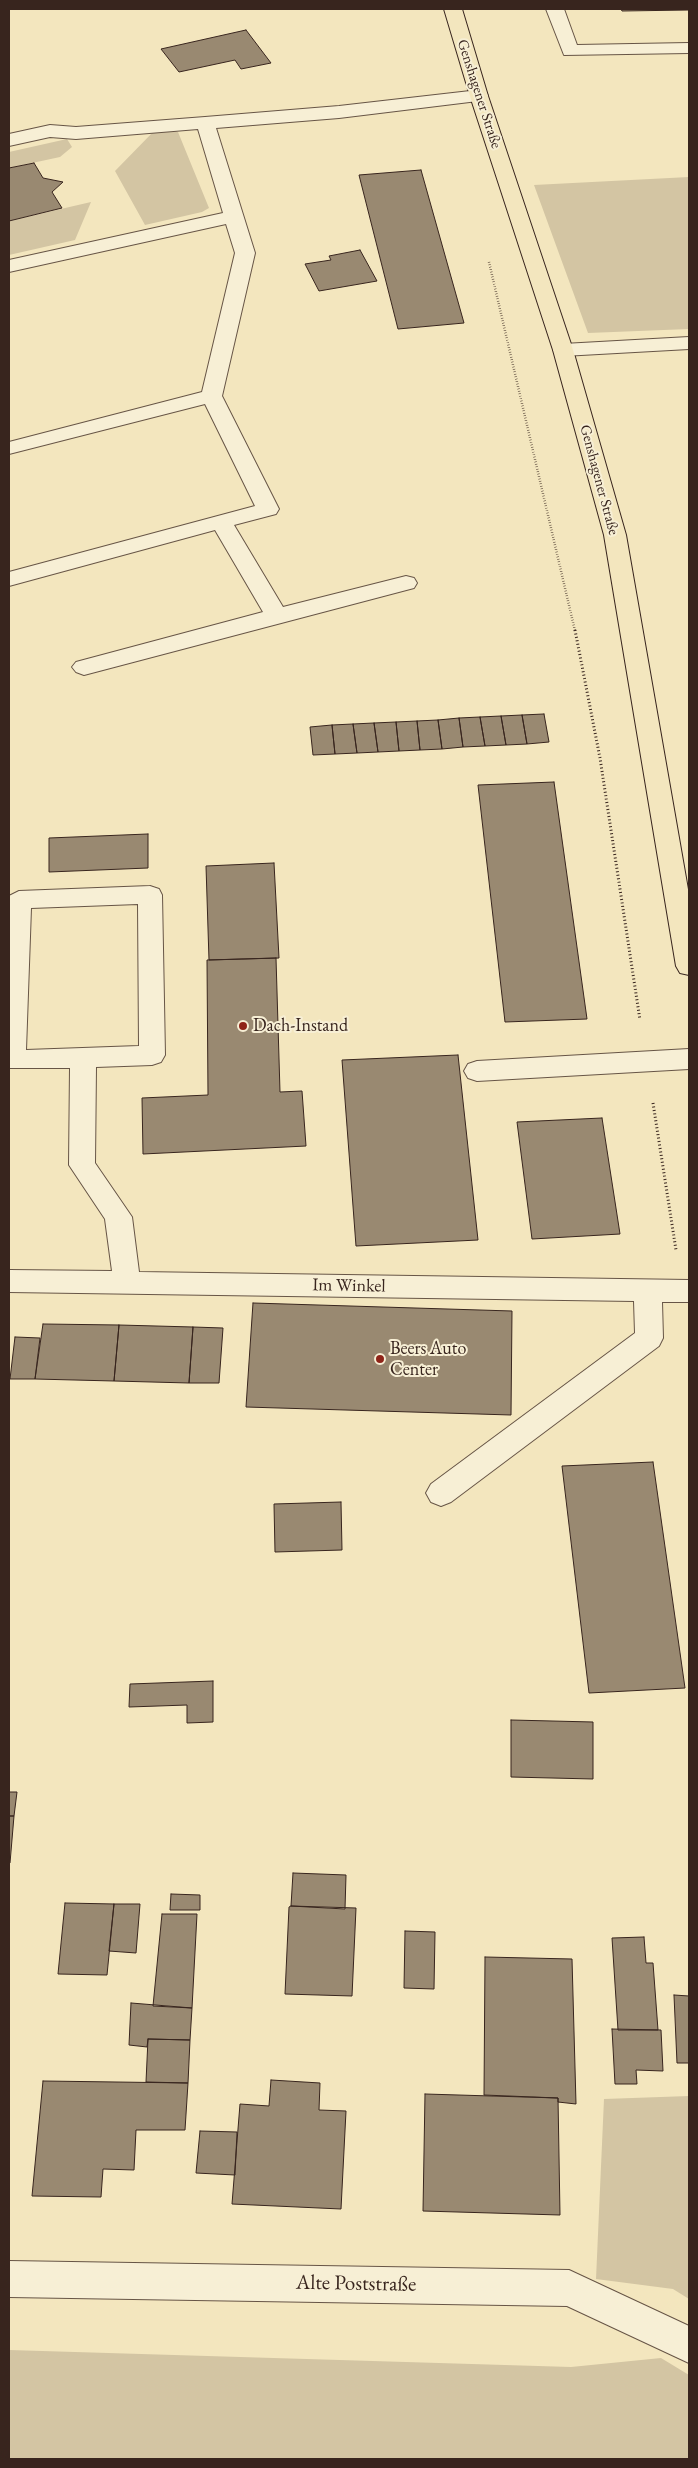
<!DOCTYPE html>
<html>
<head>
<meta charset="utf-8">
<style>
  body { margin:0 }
  #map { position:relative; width:698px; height:2468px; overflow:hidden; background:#f3e6be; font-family:"EB Garamond",serif }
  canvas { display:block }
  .frame { position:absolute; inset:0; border:10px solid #38251e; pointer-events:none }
</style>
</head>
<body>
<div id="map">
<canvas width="698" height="2468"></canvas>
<div class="frame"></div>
</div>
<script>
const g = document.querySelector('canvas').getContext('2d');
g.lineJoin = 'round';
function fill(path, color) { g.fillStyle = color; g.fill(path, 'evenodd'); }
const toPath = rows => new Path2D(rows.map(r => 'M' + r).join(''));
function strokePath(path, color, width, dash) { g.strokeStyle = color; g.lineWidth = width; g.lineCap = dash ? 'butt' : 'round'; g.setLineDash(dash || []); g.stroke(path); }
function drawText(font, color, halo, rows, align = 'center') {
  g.font = font + ' "EB Garamond",serif'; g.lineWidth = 4; g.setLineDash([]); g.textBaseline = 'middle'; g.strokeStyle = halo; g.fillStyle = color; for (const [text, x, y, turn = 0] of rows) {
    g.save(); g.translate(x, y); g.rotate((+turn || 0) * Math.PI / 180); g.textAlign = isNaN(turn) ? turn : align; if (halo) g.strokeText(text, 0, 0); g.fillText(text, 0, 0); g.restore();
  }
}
fill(toPath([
  [172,130,178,132,209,208,202,212,145,225,115,171,154,131],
  [67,139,72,147,60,157,9,168,9,152],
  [689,177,689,329,588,333,534,185],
  [91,202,75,240,9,255,9,221],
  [689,2096,689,2299,673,2289,596,2279,604,2099],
  [9,2350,571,2367,661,2358,689,2375,689,2459,9,2459]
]), '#d3c5a3');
const building = toPath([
  [621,9,689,9,689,10,622,11,621,9],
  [246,30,271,63,241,69,235,60,179,72,161,49,246,30],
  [34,163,43,178,63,182,52,192,62,208,9,221,9,168,34,163],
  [421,170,464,323,398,329,359,175,421,170],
  [360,250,377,281,319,291,305,264,331,260,329,256,360,250],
  [544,714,549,742,527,744,522,715,544,714],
  [522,715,527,744,506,745,501,716,522,715],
  [501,716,506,745,485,746,480,717,501,716],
  [480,717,485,746,463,747,459,718,480,717],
  [459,718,463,747,442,749,438,720,459,718],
  [438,720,442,749,420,750,417,721,438,720],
  [417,721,420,750,399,751,396,722,417,721],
  [396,722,399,751,378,752,374,723,396,722],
  [374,723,378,752,357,753,353,724,374,723],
  [353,724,357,753,335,754,332,725,353,724],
  [332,725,335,754,313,755,310,727,332,725],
  [554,782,587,1019,505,1022,478,785,554,782],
  [148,834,148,868,49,872,49,838,148,834],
  [274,863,279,958,209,960,206,866,274,863],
  [276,958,280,1092,302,1091,306,1146,143,1154,142,1098,208,1095,207,960,276,958],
  [458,1055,478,1240,356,1246,342,1060,458,1055],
  [602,1118,620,1234,532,1239,517,1122,602,1118],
  [253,1303,512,1311,511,1415,246,1407,253,1303],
  [43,1324,119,1325,114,1381,35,1379,43,1324],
  [119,1325,193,1327,189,1383,114,1381,119,1325],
  [193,1327,223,1328,219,1383,189,1383,193,1327],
  [15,1337,40,1338,35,1379,10,1379,15,1337],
  [653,1462,685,1688,589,1693,562,1466,653,1462],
  [341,1502,342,1550,275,1552,274,1504,341,1502],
  [213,1681,213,1722,187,1723,187,1705,129,1707,130,1684,213,1681],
  [511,1720,593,1722,593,1779,511,1777,511,1720],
  [9,1792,17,1792,14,1816,9,1816,9,1792],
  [9,1816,14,1816,10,1863,9,1863,9,1816],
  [293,1873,346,1875,345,1909,291,1906,293,1873],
  [171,1894,200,1895,200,1910,170,1910,171,1894],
  [65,1903,114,1904,107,1975,58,1974,65,1903],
  [114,1904,140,1904,136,1953,109,1951,114,1904],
  [291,1906,356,1908,352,1996,285,1994,289,1907,291,1906],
  [162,1914,197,1914,192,2008,153,2006,162,1914],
  [405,1931,435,1932,434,1989,404,1988,405,1931],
  [644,1937,646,1963,653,1963,658,2030,618,2030,612,1938,644,1937],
  [485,1957,572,1959,576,2104,558,2102,558,2098,484,2095,485,1957],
  [674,1995,689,1996,689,2063,677,2063,674,1995],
  [131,2003,192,2008,190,2040,148,2039,147,2047,129,2045,131,2003],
  [612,2029,661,2030,663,2071,636,2070,637,2084,615,2084,612,2029],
  [148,2039,190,2040,188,2083,146,2082,148,2039],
  [271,2080,320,2083,319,2110,346,2111,341,2209,232,2204,240,2104,269,2106,271,2080],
  [43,2081,188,2083,185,2130,136,2130,134,2170,103,2169,101,2197,32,2196,43,2081],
  [425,2094,558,2098,560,2215,423,2211,425,2094],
  [200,2131,237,2132,235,2175,196,2173,200,2131]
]);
fill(building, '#998971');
strokePath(building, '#38251e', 1);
const minor = toPath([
  [546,9,564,9,577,45,689,43,689,53,564,55,546,9],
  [479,90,486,92,488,96,486,100,339,118,216,128,255,253,222,396,279,509,276,514,234,525,283,607,406,576,414,578,417,583,414,588,84,675,76,672,72,667,76,662,263,612,215,530,9,586,9,572,255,506,205,404,9,454,9,442,202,392,235,253,226,224,9,272,9,260,223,213,198,129,76,139,50,137,9,146,9,134,50,125,76,127,205,117,339,106,479,90],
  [689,337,689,349,563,356,556,354,553,350,556,346,563,344,689,337],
  [150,886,159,889,162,895,165,1055,161,1062,152,1065,96,1067,95,1163,132,1217,139,1272,689,1280,689,1302,662,1302,663,1338,659,1346,451,1502,441,1506,431,1502,426,1493,431,1484,635,1333,634,1301,9,1292,9,1270,112,1271,105,1219,69,1165,70,1068,9,1068,9,896,19,891,150,886],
  [138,904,139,1046,26,1050,31,908,138,904],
  [689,1049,689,1069,477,1081,468,1078,464,1071,468,1064,477,1061,689,1049],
  [9,2261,569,2270,689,2326,689,2363,567,2306,9,2297,9,2261]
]);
const major = toPath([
  [444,9,462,9,488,96,573,350,626,535,689,895,689,975,680,973,676,966,604,535,553,350,470,96,444,9]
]);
strokePath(minor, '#675546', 2);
strokePath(major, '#38251e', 2);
strokePath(toPath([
  [489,262,575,631]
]), '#38251e', 2.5, [0.5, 2]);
strokePath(toPath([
  [575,630,600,758,640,1020],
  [653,1103,676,1250]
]), '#38251e', 3, [1, 2.5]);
fill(minor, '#f7efd5');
fill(major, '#f3e6be');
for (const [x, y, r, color] of [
  [243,1026,5,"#8f2418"],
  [380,1359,5,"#8f2418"]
]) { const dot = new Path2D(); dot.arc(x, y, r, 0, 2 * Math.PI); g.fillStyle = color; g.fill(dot); strokePath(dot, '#f7efd5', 2); }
drawText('15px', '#38251e', '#f7efd5', [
  ["Genshagener Straße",479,94,72],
  ["Genshagener Straße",599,480,75]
]);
drawText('18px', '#38251e', '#f7efd5', [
  ["Dach-Instand",253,1026],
  ["Beers Auto",390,1349],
  ["Center",390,1370]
], 'left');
drawText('18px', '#38251e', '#f7efd5', [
  ["Im Winkel",349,1286,1]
]);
drawText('21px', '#38251e', '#f7efd5', [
  ["Alte Poststraße",356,2284,1]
]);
</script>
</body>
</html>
